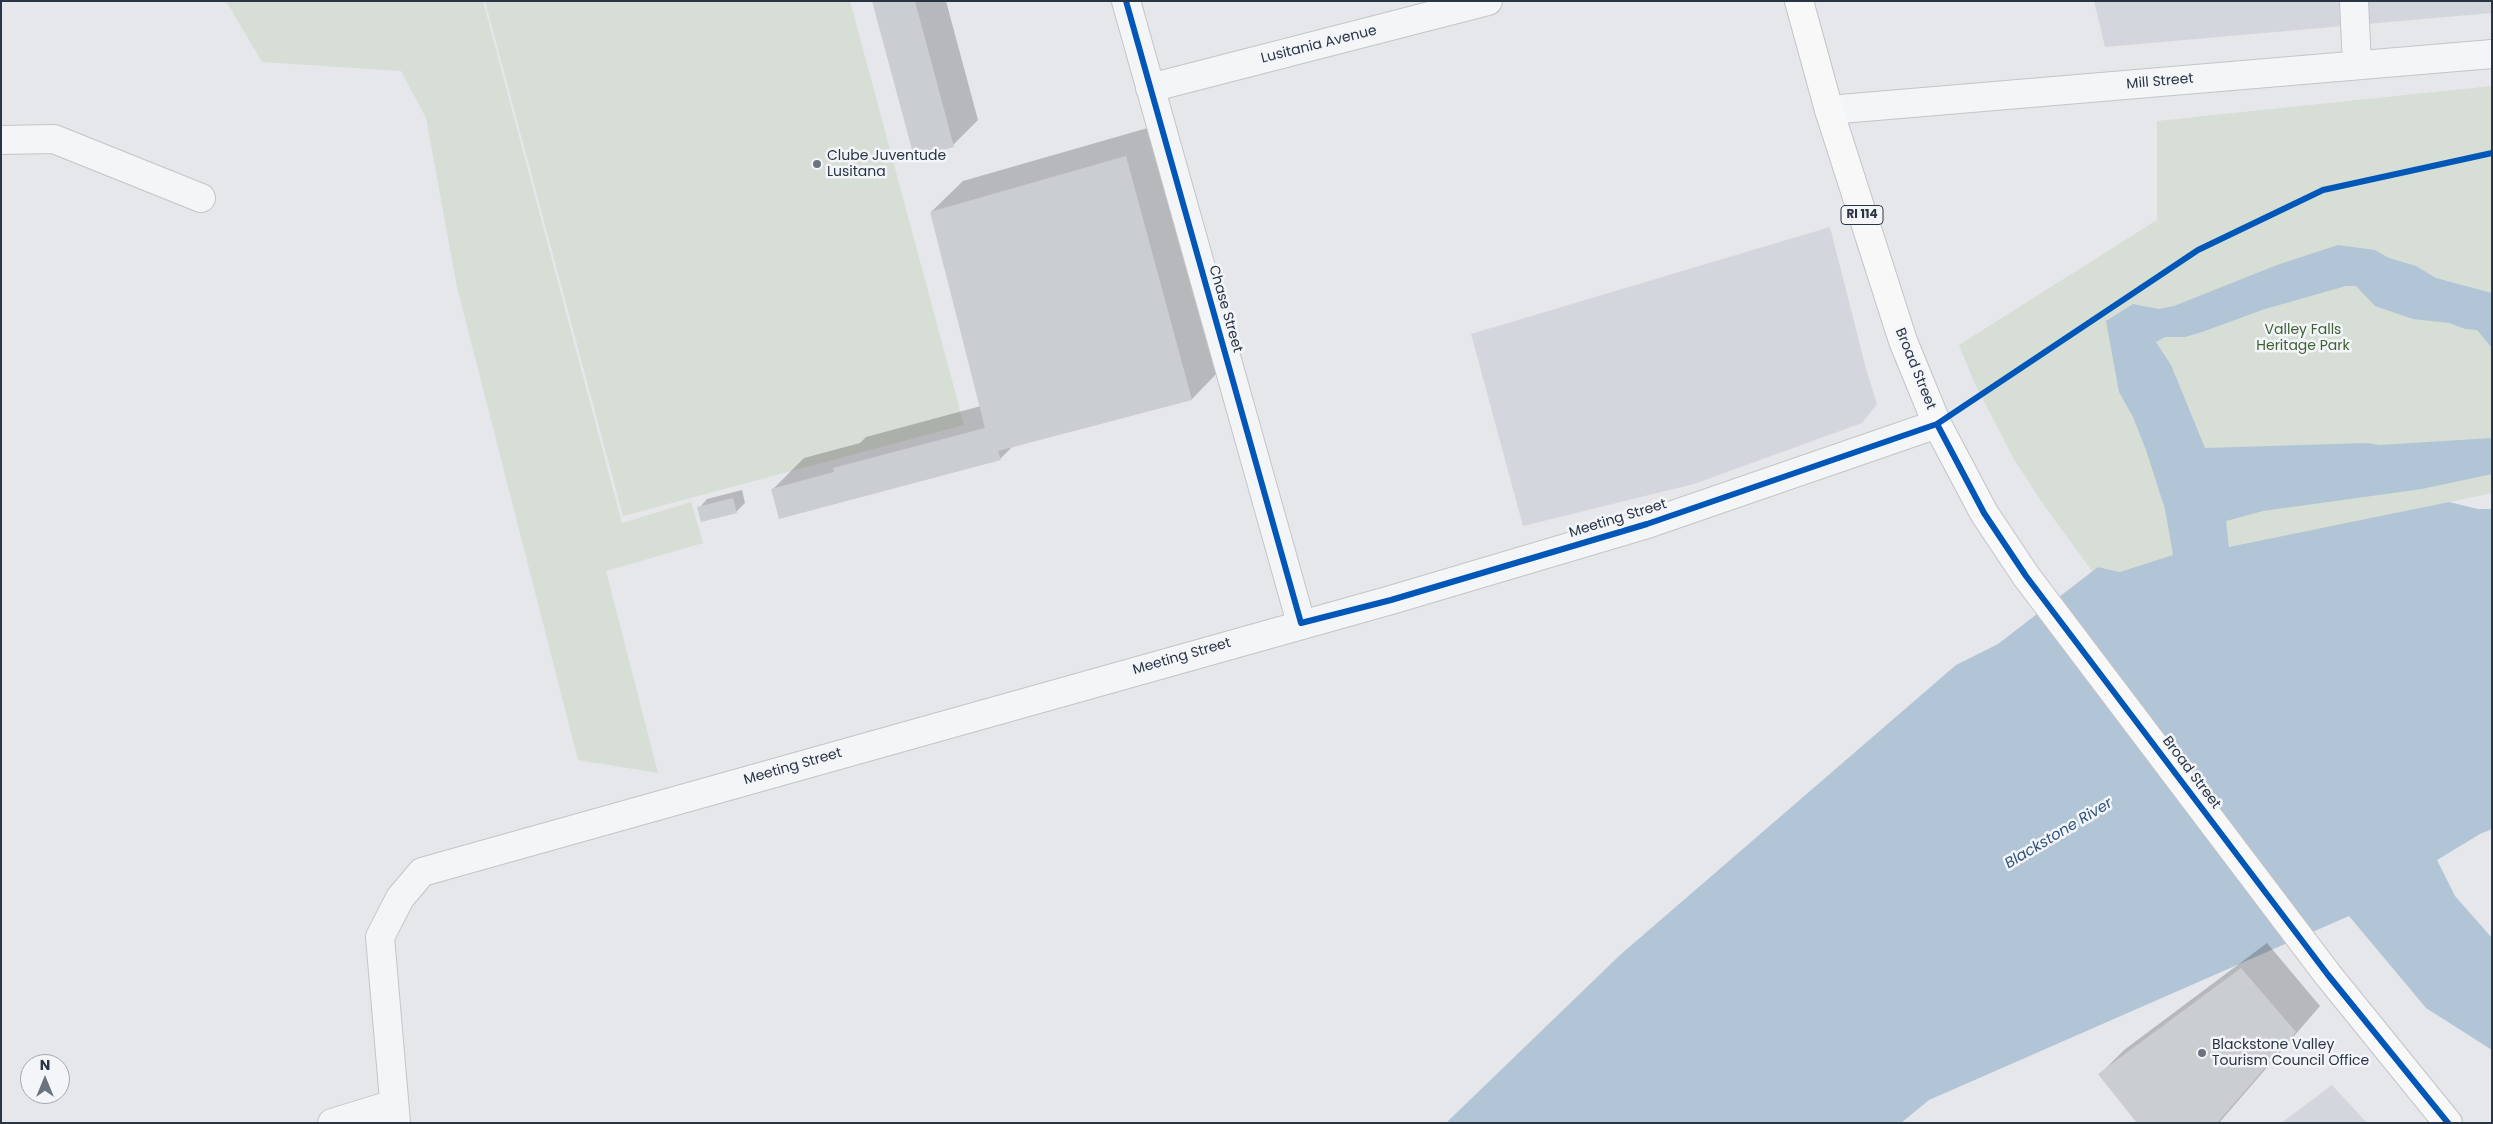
<!DOCTYPE html>
<html>
<head>
<meta charset="utf-8">
<style>
  body { margin:0 }
  #map { position:relative; width:2493px; height:1124px; overflow:hidden; background:#e5e7ea; font-family:Poppins,sans-serif }
  canvas { display:block }
  .frame { position:absolute; inset:0; border:2px solid #293445; pointer-events:none }
  .north { position:absolute; left:20px; top:1054px; width:50px; height:50px; box-sizing:border-box; background:#f3f5f9; border:1px solid #a2a8b1; border-radius:50%; rotate:0deg; font-size:14px; font-weight:700; line-height:20px; text-align:center; color:#293445 }
  .north::after { content:''; display:block; margin:auto; width:18px; height:22px; background:#6b737f; clip-path:polygon(50% 0,100% 100%,50% 72%,0 100%) }
</style>
</head>
<body>
<div id="map">
<canvas width="2493" height="1124"></canvas>
<div class="frame"></div>
<div class="north">N</div>
</div>
<script>
const g = document.querySelector('canvas').getContext('2d');
g.lineJoin = 'round';
function fill(path, color) { g.fillStyle = color; g.fill(path, 'evenodd'); }
const toPath = rows => new Path2D(rows.map(r => 'M' + r).join(''));
function strokePath(path, color, width, dash) { g.strokeStyle = color; g.lineWidth = width; g.lineCap = dash ? 'butt' : 'round'; g.setLineDash(dash || []); g.stroke(path); }
function drawText(font, color, halo, rows, align = 'center') {
  g.font = font + ' Poppins,sans-serif'; g.lineWidth = 5; g.setLineDash([]); g.textBaseline = 'middle'; g.strokeStyle = halo; g.fillStyle = color; for (const [text, x, y, turn = 0] of rows) {
    g.save(); g.translate(x, y); g.rotate((+turn || 0) * Math.PI / 180); g.textAlign = isNaN(turn) ? turn : align; if (halo) g.strokeText(text, 0, 0); g.fillText(text, 0, 0); g.restore();
  }
}
fill(toPath([
  [2094,1,2492,1,2492,13,2105,47],
  [1830,227,1865,365,1877,404,1862,423,1694,484,1523,526,1471,334],
  [2332,1085,2367,1123,2281,1123]
]), '#d3d7dd');
fill(toPath([
  [226,1,483,1,622,523,691,502,703,543,606,571,658,773,578,760,457,287,426,118,401,71,262,62],
  [485,1,850,1,964,425,623,516],
  [2492,86,2492,493,2240,546,2229,547,2228,541,2173,550,2173,555,2165,560,2120,572,2098,567,2092,571,2043,504,2015,461,1974,382,1959,345,2157,220,2157,121]
]), '#d6ded5');
fill(toPath([
  [2338,245,2375,250,2389,258,2416,266,2436,278,2492,293,2492,348,2477,330,2465,329,2449,323,2413,319,2375,306,2356,286,2346,286,2265,309,2202,332,2185,337,2165,337,2156,342,2171,365,2205,448,2368,443,2379,445,2492,438,2492,474,2422,489,2263,511,2226,521,2229,547,2449,502,2478,509,2492,509,2492,829,2480,834,2437,860,2455,896,2492,938,2492,1050,2426,1008,2349,916,1929,1100,1901,1123,1446,1123,1620,955,1956,665,1998,644,2098,567,2120,572,2173,555,2165,509,2146,450,2133,417,2119,392,2106,321,2133,304,2159,309,2174,306,2277,265]
]), '#b2c5d6');
fill(toPath([
  [874,1,946,1,978,120,953,145],
  [1158,125,1223,367,1192,399,1014,445,1000,459,772,490,804,458,860,443,866,437,981,406,931,212,963,181],
  [742,490,745,503,736,512,699,508,707,499],
  [2267,943,2320,1006,2219,1123,2138,1123,2099,1075,2124,1050]
]), '#0003');
fill(toPath([
  [872,1,915,1,954,147,914,157],
  [1126,156,1192,400,998,451,1001,460,779,519,771,489,834,472,833,468,985,428,930,212],
  [733,498,737,513,701,522,697,507],
  [2241,968,2296,1032,2217,1123,2137,1123,2098,1074]
]), '#caced1');
const minor = toPath([
  [1126,1,1301,623],
  [2354,1,2357,65],
  [1150,88,1488,1],
  [1829,110,2492,54],
  [1,140,54,139,201,198],
  [332,1123,394,1104],
  [396,1123,380,937,400,898,422,872,1391,600,1647,524,1937,424]
]);
const major = toPath([
  [1799,1,1829,110,1903,341,1937,424,1984,513,2026,576,2328,975,2448,1123]
]);
strokePath(minor, '#c3c5c8', 30);
strokePath(major, '#c1c4c8', 30);
strokePath(minor, '#f4f5f7', 28);
strokePath(major, '#f8f8f8', 28);
strokePath(toPath([
  [1126,1,1301,623,1391,600,1647,524,1937,424,2198,250,2323,190,2492,153],
  [1937,424,1984,513,2026,576,2328,975,2448,1123]
]), '#0057b8', 6);
for (const [x, y, r, color] of [
  [817,164,5,"#6b737f"],
  [2202,1053,5,"#6b737f"]
]) { const dot = new Path2D(); dot.arc(x, y, r, 0, 2 * Math.PI); g.fillStyle = color; g.fill(dot); strokePath(dot, '#f3f5f9', 2); }
for (const [x, y, w] of [
  [1862,215,42]
]) { const box = new Path2D(); box.roundRect(x - w / 2, y - 9.5, w, 19, 4); g.fillStyle = '#f3f5f9'; g.fill(box); strokePath(box, '#293445', 1); }
drawText('bold 12px', '#293445', null, [
  ["RI 114",1862,215]
]);
drawText('14px', '#293445', '#f3f5f9', [
  ["Lusitania Avenue",1319,45,-14],
  ["Mill Street",2160,82,-5],
  ["Chase Street",1225,309,74],
  ["Broad Street",1915,369,68],
  ["Meeting Street",1618,519,-17],
  ["Meeting Street",1182,657,-16],
  ["Meeting Street",793,767,-16],
  ["Broad Street",2191,773,53]
]);
drawText('14px', '#293445', '#f3f5f9', [
  ["Clube Juventude",827,156],
  ["Lusitana",827,172],
  ["Blackstone Valley",2212,1045],
  ["Tourism Council Office",2212,1061]
], 'left');
drawText('14px', '#3f6235', '#f3f5f9', [
  ["Valley Falls",2303,330],
  ["Heritage Park",2303,346]
]);
drawText('italic 15px', '#30557d', '#f3f5f9', [
  ["Blackstone River",2059,834,-31]
]);
</script>
</body>
</html>
